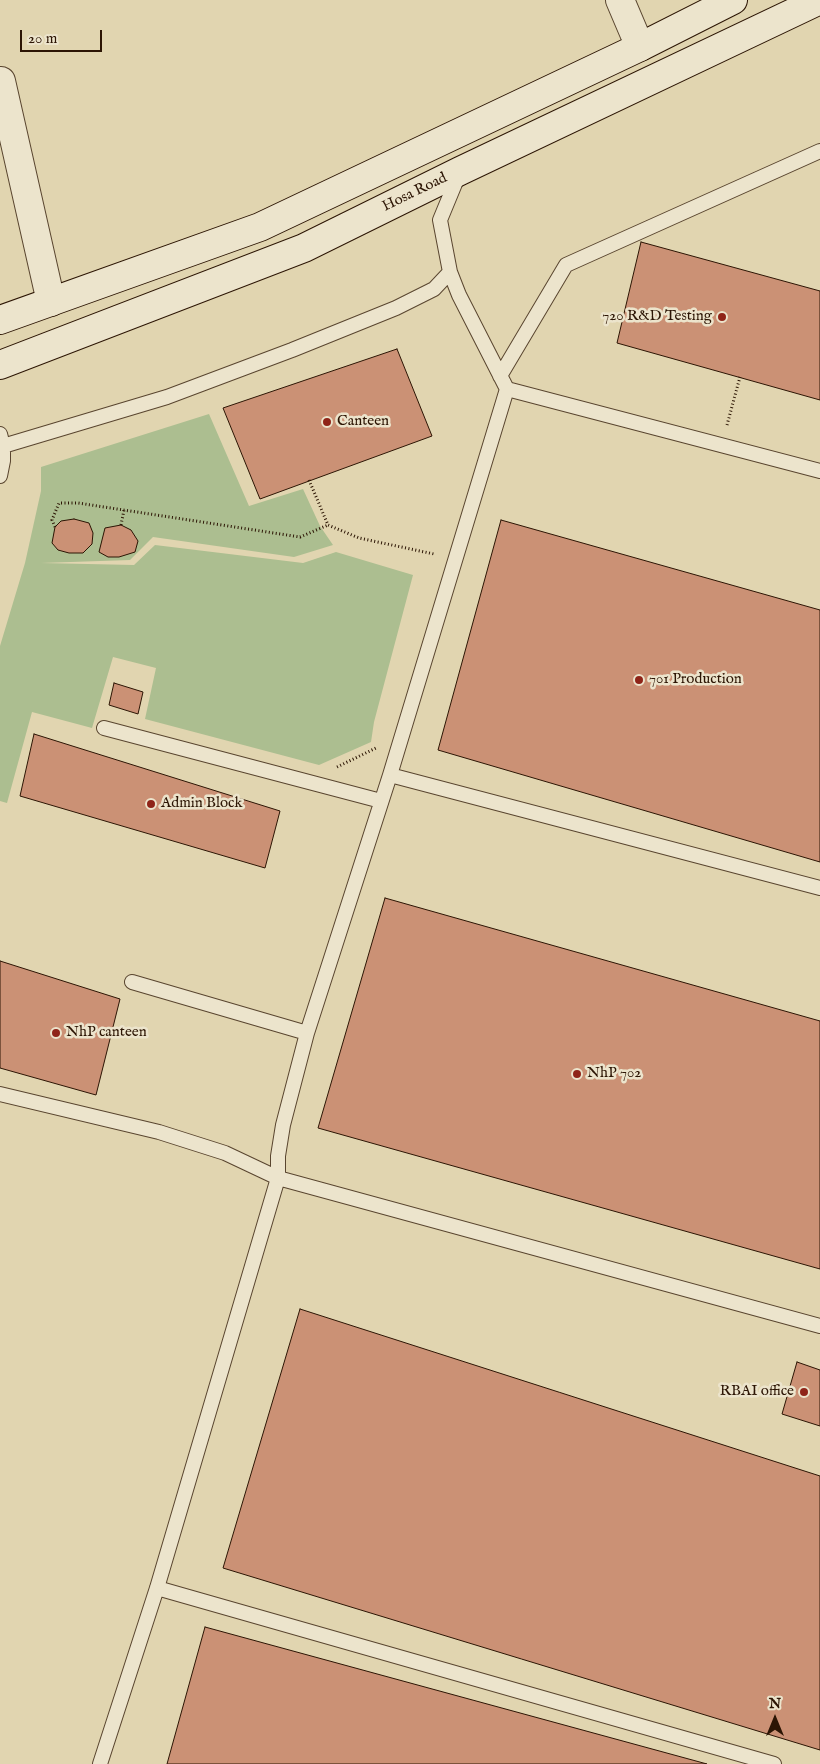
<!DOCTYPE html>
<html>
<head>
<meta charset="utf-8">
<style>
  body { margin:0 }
  #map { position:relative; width:820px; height:1764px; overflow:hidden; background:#e1d5b0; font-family:"IM FELL English",serif }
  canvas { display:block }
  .north { position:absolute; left:750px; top:1694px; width:50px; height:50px; -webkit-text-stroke:4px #ece4cc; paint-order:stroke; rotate:0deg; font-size:14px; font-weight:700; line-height:20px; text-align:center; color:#2c1504 }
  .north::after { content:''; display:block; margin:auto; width:18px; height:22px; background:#2c1504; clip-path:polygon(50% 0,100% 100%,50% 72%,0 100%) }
  .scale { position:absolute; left:20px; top:30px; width:82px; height:22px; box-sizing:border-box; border:2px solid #2c1504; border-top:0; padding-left:6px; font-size:15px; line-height:18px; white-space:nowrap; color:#2c1504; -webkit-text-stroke:4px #ece4cc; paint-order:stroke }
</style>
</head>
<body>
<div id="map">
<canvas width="820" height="1764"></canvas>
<div class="north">N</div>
<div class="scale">20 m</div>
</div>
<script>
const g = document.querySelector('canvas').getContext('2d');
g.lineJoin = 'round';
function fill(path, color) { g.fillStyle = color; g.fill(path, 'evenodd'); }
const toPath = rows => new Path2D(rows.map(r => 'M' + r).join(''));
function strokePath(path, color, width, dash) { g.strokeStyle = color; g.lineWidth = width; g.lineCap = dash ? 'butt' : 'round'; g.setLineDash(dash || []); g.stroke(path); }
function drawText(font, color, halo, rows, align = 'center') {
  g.font = font + ' "IM FELL English",serif'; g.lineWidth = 5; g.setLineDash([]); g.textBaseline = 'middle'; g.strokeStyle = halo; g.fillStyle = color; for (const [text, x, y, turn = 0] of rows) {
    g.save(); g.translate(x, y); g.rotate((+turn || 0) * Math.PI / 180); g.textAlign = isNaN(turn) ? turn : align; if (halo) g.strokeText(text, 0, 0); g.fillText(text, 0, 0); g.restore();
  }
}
fill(toPath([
  [209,414,249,506,303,489,320,526,333,545,294,557,153,537,130,560,41,563,134,565,155,545,303,563,336,552,413,575,374,722,371,742,319,765,145,719,156,668,113,657,92,728,32,712,7,803,0,801,0,646,25,563,41,491,41,467]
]), '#acbe90');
const building = toPath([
  [641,242,820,291,820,400,617,343,641,242],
  [397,349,432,436,260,499,223,408,397,349],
  [74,519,89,523,93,533,92,544,83,553,69,553,58,550,52,543,55,527,61,521,74,519],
  [501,520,820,610,820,862,438,750,501,520],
  [121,525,131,530,138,541,135,552,119,557,108,557,99,552,105,528,121,525],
  [114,683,143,692,138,714,109,705,114,683],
  [34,734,280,811,265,868,20,796,34,734],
  [385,898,820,1021,820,1269,318,1128,385,898],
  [0,961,120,999,96,1095,0,1068,0,961],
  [300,1309,820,1476,820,1750,223,1568,300,1309],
  [797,1362,820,1370,820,1426,782,1414,797,1362],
  [205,1627,707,1764,167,1764,205,1627]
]);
fill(building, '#cb9175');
strokePath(building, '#2c1504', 1);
const lane = toPath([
  [459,174,440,220,450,272,459,295,507,389,820,471],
  [500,376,566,265,820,151],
  [507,389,390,775,307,1033,283,1125,278,1156,278,1178,820,1326],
  [0,434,3,446,167,397,292,350,396,308,434,289,450,272],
  [0,476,3,461,3,446],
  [104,728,381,801],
  [390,775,820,888],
  [132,982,307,1033],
  [0,1094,159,1132,225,1153,278,1178,157,1588,100,1764],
  [157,1588,774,1764]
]);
const street = toPath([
  [620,0,640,47],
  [1,81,51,302]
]);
const secondary = toPath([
  [0,320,260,227,640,47,733,0],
  [0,365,304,248,460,171,820,0]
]);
strokePath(lane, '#59452f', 16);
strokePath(street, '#59452f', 30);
strokePath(secondary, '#2c1504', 30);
strokePath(toPath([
  [727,425,740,377],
  [309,480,328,525,359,538,434,554],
  [121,525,124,510],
  [55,527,52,520,59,503,78,503,300,537,328,525],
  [337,767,376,748]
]), '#2c1504', 3, [1, 2.5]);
strokePath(lane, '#ece4cc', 14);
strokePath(street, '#ece4cc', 28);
strokePath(secondary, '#ece4cc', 28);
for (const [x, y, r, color] of [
  [722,317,5,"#8f2418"],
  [327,422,5,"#8f2418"],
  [639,680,5,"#8f2418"],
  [151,804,5,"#8f2418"],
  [56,1033,5,"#8f2418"],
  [577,1074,5,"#8f2418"],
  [804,1392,5,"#8f2418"]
]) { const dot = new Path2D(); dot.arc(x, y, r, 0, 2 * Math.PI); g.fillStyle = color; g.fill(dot); strokePath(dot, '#ece4cc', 2); }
drawText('15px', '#2c1504', '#ece4cc', [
  ["Hosa Road",415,193,-26]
]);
drawText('15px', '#2c1504', '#ece4cc', [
  ["720 R&D Testing",712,317,"right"],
  ["Canteen",337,422],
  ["701 Production",649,680],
  ["Admin Block",161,804],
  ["NhP canteen",66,1033],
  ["NhP 702",587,1074],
  ["RBAI office",794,1392,"right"]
], 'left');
</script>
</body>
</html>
